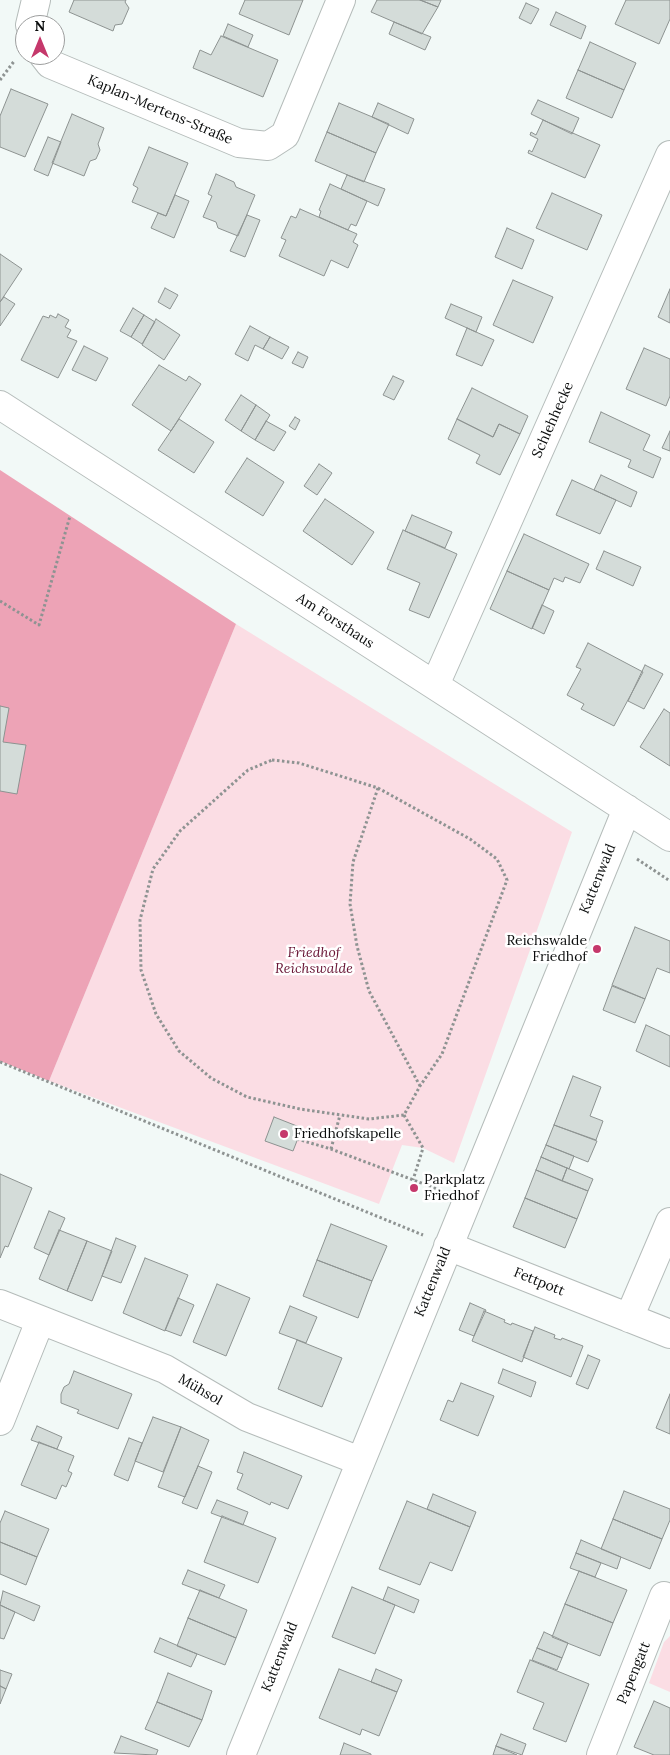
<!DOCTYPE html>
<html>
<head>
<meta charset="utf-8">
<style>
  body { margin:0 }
  #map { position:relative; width:670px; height:1755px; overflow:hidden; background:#f2f9f7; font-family:Lora,serif }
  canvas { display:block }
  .north { position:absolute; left:15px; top:15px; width:50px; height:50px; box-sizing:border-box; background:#fff; border:1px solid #9d9e9e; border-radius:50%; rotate:0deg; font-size:14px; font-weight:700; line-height:20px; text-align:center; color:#0a0c0c }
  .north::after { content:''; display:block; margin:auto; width:18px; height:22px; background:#c5386b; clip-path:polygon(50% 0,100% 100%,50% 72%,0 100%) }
</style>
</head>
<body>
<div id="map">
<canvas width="670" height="1755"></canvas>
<div class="north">N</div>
</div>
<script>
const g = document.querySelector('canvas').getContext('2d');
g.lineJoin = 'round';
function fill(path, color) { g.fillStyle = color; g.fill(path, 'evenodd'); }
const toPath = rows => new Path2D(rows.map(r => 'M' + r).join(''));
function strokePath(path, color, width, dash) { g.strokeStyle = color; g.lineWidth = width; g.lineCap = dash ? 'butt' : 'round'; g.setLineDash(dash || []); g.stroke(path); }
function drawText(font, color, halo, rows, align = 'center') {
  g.font = font + ' Lora,serif'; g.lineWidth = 5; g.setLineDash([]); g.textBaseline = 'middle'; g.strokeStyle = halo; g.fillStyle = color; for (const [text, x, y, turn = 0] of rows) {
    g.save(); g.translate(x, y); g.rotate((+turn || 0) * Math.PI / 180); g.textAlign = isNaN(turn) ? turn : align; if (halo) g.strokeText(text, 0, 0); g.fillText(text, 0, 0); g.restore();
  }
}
fill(toPath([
  [236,624,572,832,454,1163,423,1148,402,1145,379,1204,49,1081],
  [670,1636,670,1692,649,1683,664,1642]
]), '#fbdde4');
fill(toPath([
  [0,470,236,624,49,1081,0,1061]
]), '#eda3b6');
const building = toPath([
  [74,0,126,0,125,2,129,8,122,24,115,25,113,31,69,12,74,0],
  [245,0,303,0,289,35,239,14,245,0],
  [377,0,420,0,438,7,422,34,371,12,377,0],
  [420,0,441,0,438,7,420,0],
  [626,0,670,0,670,19,659,44,615,24,626,0],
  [526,3,539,9,531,24,519,18,526,3],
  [556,12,586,26,581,39,550,25,556,12],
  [394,22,431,37,425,50,389,34,394,22],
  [228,24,253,35,248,47,223,36,228,24],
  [221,36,278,60,263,97,193,68,200,50,211,55,221,36],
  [590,42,636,63,624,90,578,70,590,42],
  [578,70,624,90,612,118,566,98,578,70],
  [11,89,48,104,25,157,0,147,0,116,11,89],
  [538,100,579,118,572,134,531,114,538,100],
  [339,103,389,124,376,153,327,132,339,103],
  [378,103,414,119,408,134,372,117,378,103],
  [72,114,104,128,98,144,100,150,96,159,90,161,84,176,52,163,72,114],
  [543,120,600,145,585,178,528,153,529,150,532,152,538,139,530,135,531,132,536,135,543,120],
  [327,132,376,153,364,182,315,161,327,132],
  [48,137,61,142,48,176,34,170,48,137],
  [149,147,188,163,166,216,132,202,138,188,133,185,149,147],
  [216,174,234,182,236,187,255,195,238,236,218,228,216,222,203,217,212,196,208,194,216,174],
  [347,175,385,189,378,206,341,189,347,175],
  [330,184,367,201,356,226,351,224,348,230,319,217,321,211,319,210,330,184],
  [552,193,602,215,587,250,536,228,552,193],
  [175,195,189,201,174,238,151,228,158,213,166,216,175,195],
  [300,209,357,234,353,242,358,245,348,268,331,260,324,276,279,256,286,240,281,238,291,216,296,218,300,209],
  [247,215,260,220,245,257,230,251,247,215],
  [507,228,534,240,522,269,495,257,507,228],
  [0,254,22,269,0,302,0,254],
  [513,280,553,297,533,343,493,325,513,280],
  [165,288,178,295,170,309,158,302,165,288],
  [670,289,670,323,658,317,670,289],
  [4,297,15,304,0,326,0,302,4,297],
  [451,304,482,317,476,332,445,318,451,304],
  [133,308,144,315,131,337,120,331,133,308],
  [58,314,69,320,65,327,71,330,67,337,77,341,58,378,21,360,43,316,49,318,50,315,56,318,58,314],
  [144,315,155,322,142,344,131,337,144,315],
  [156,319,180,335,164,360,142,345,156,319],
  [250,326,270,337,263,349,255,345,248,361,235,354,250,326],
  [467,328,494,340,482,366,456,355,467,328],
  [270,337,289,347,282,359,263,349,270,337],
  [84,346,108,358,96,381,72,370,84,346],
  [644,348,670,359,670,396,666,406,626,389,644,348],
  [298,352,308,357,303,368,292,363,298,352],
  [159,365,186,381,189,376,201,384,171,431,132,405,159,365],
  [393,376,404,381,394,400,383,395,393,376],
  [472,388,528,416,520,434,499,424,493,437,457,419,472,388],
  [241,395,256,405,241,431,225,420,241,395],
  [256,405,270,415,255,440,241,431,256,405],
  [601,412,650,435,643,450,661,458,653,478,628,467,631,460,589,442,601,412],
  [295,417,300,420,295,430,289,426,295,417],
  [179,419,214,442,194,473,158,450,179,419],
  [457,419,493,437,499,424,520,434,500,475,476,463,480,455,448,439,457,419],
  [266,421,286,432,274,451,255,440,266,421],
  [670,431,670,451,662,448,670,431],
  [247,458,284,482,263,516,225,492,247,458],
  [319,464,332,473,317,495,304,486,319,464],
  [601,475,637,492,631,507,594,490,601,475],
  [572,480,616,500,600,534,556,515,572,480],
  [325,499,374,532,352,565,303,531,325,499],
  [412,515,452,532,445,548,405,531,412,515],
  [403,530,457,554,429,618,409,610,420,583,387,569,403,530],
  [524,534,589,564,580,583,565,577,563,582,554,578,549,590,507,571,524,534],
  [604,551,641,567,633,586,596,569,604,551],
  [507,571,549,590,532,629,490,609,507,571],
  [542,605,554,611,544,634,532,628,542,605],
  [588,643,643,672,614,726,581,709,584,704,567,695,581,669,576,667,588,643],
  [645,665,663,674,644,709,628,701,645,665],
  [0,706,9,708,3,742,26,745,17,794,0,791,0,706],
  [664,709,670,713,670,766,640,747,664,709],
  [635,927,670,941,670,973,657,968,645,999,612,985,635,927],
  [612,986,645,999,635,1023,603,1010,612,986],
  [646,1025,670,1036,670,1067,636,1051,646,1025],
  [573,1076,601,1087,590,1116,603,1121,596,1140,554,1125,573,1076],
  [274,1117,302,1128,293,1151,265,1141,274,1117],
  [554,1125,597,1141,588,1162,546,1145,554,1125],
  [546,1145,574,1156,569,1169,541,1157,546,1145],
  [541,1157,567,1168,562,1181,536,1170,541,1157],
  [567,1168,593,1179,588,1191,562,1181,567,1168],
  [536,1170,588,1191,577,1219,525,1198,536,1170],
  [0,1174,32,1188,8,1247,5,1246,0,1258,0,1174],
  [525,1198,577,1219,565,1248,513,1227,525,1198],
  [49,1211,65,1218,49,1255,34,1248,49,1211],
  [331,1224,387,1246,372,1281,317,1260,331,1224],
  [59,1230,87,1241,67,1291,39,1279,59,1230],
  [116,1238,136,1246,121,1283,102,1276,116,1238],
  [87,1241,112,1251,92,1301,67,1291,87,1241],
  [145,1258,188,1275,165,1331,123,1313,145,1258],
  [317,1260,372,1281,358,1318,303,1296,317,1260],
  [217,1284,250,1298,226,1356,193,1342,217,1284],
  [178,1298,194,1305,181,1336,165,1330,178,1298],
  [470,1303,486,1310,474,1336,459,1330,470,1303],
  [290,1306,317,1317,306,1343,279,1333,290,1306],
  [484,1311,505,1320,504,1322,511,1325,512,1323,533,1331,522,1362,472,1341,484,1311],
  [535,1327,555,1335,554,1338,561,1340,562,1338,583,1346,571,1377,523,1357,535,1327],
  [297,1340,342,1358,322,1407,278,1389,297,1340],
  [588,1355,600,1360,588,1389,576,1384,588,1355],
  [503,1369,536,1382,531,1397,498,1383,503,1369],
  [74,1371,132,1394,118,1429,77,1413,79,1410,61,1403,61,1394,64,1387,69,1384,74,1371],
  [461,1383,494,1396,478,1436,440,1420,448,1400,453,1402,461,1383],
  [670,1394,670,1434,656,1428,670,1394],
  [153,1417,181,1427,163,1472,135,1461,153,1417],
  [37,1426,62,1437,57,1449,31,1440,37,1426],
  [181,1427,209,1440,185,1497,158,1487,181,1427],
  [129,1438,142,1443,128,1481,114,1475,129,1438],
  [39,1442,74,1456,68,1471,72,1473,66,1487,62,1485,56,1499,21,1485,39,1442],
  [244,1452,302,1476,288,1509,271,1502,270,1505,237,1489,243,1474,237,1472,244,1452],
  [198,1466,212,1472,197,1509,182,1503,198,1466],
  [624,1491,670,1509,670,1520,662,1539,613,1519,624,1491],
  [433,1494,476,1512,470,1527,427,1509,433,1494],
  [217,1500,248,1512,243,1525,211,1513,217,1500],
  [407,1501,470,1527,452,1571,430,1562,420,1585,379,1569,407,1501],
  [5,1511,49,1529,37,1557,0,1542,0,1523,5,1511],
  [222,1516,276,1538,258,1583,204,1562,222,1516],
  [613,1519,662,1539,650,1569,601,1549,613,1519],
  [581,1540,621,1557,617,1569,576,1553,581,1540],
  [0,1542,37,1557,26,1585,0,1574,0,1542],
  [576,1553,601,1563,595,1577,570,1568,576,1553],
  [188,1570,225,1585,219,1598,182,1584,188,1570],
  [579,1571,627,1590,613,1623,565,1604,579,1571],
  [352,1587,395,1605,375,1654,332,1637,352,1587],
  [388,1587,419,1600,414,1613,383,1600,388,1587],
  [200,1590,247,1610,236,1638,188,1618,200,1590],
  [3,1591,40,1606,34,1621,0,1605,3,1591],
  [565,1604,613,1623,600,1656,552,1637,565,1604],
  [0,1605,15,1612,4,1639,0,1638,0,1605],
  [188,1618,236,1638,225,1665,177,1646,188,1618],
  [544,1632,568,1643,562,1658,537,1648,544,1632],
  [160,1638,197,1654,191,1667,154,1652,160,1638],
  [537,1648,562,1658,557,1670,532,1660,537,1648],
  [530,1660,589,1684,566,1742,533,1729,544,1703,517,1692,530,1660],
  [339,1669,397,1692,379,1736,362,1729,360,1735,319,1718,339,1669],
  [376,1669,402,1680,397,1692,371,1682,376,1669],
  [0,1670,12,1674,6,1689,0,1686,0,1670],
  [168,1673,212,1691,202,1720,157,1702,168,1673],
  [0,1686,6,1689,0,1704,0,1686],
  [654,1701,670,1708,670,1755,654,1755,634,1747,654,1701],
  [157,1702,202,1720,189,1747,145,1729,157,1702],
  [501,1734,526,1744,522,1755,496,1746,501,1734],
  [121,1736,158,1750,156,1755,114,1753,121,1736],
  [344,1743,371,1754,371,1755,340,1755,344,1743],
  [496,1746,517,1755,493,1755,496,1746]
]);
fill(building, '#d4dcd9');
strokePath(building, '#8d9391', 1);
const minor = toPath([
  [30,25,36,0],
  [43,55,50,64,239,143,268,146,285,135,341,0],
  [0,405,670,837],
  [435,685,670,155],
  [448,1246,670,1334],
  [0,1304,165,1369,247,1417,360,1461],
  [629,1318,670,1222],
  [0,1421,40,1321],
  [241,1755,627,809],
  [601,1755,664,1596,670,1599]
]);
strokePath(minor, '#b5bcba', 30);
strokePath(toPath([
  [0,80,15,60],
  [0,601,39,625,70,516],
  [272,760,299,763,378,788,470,839,497,859,507,880,442,1054,420,1086,404,1115,369,1119,300,1109,247,1097,211,1078,179,1051,156,1014,141,970,140,920,153,869,180,831,248,770,272,760],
  [378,788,353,862,350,904,357,946,369,991,420,1086],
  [637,859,670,881],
  [0,1062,423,1235],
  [404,1115,423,1148,413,1180],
  [297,1139,331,1149,440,1190],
  [331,1149,340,1115]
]), '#8e9392', 3, [2.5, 2.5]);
strokePath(minor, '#fff', 28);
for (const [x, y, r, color] of [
  [597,949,5,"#c5386b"],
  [284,1134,5,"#c5386b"],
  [414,1188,5,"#c5386b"]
]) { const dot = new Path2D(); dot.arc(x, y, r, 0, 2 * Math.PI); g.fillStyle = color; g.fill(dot); strokePath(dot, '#fff', 2); }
drawText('14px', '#0a0c0c', '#fff', [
  ["Kaplan-Mertens-Straße",160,110,23],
  ["Schlehhecke",553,420,-66],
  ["Am Forsthaus",335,621,33],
  ["Kattenwald",598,879,-68],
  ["Kattenwald",433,1282,-68],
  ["Fettpott",539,1282,22],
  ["Mühsol",200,1390,30],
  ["Kattenwald",280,1657,-68],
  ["Papengatt",634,1673,-68]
]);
drawText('14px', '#0a0c0c', '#fff', [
  ["Reichswalde",587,941,"right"],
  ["Friedhof",587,957,"right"],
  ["Friedhofskapelle",294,1134],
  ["Parkplatz",424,1180],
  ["Friedhof",424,1196]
], 'left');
drawText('italic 14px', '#681434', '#fff', [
  ["Friedhof",314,953],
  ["Reichswalde",314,969]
]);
</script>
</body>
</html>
